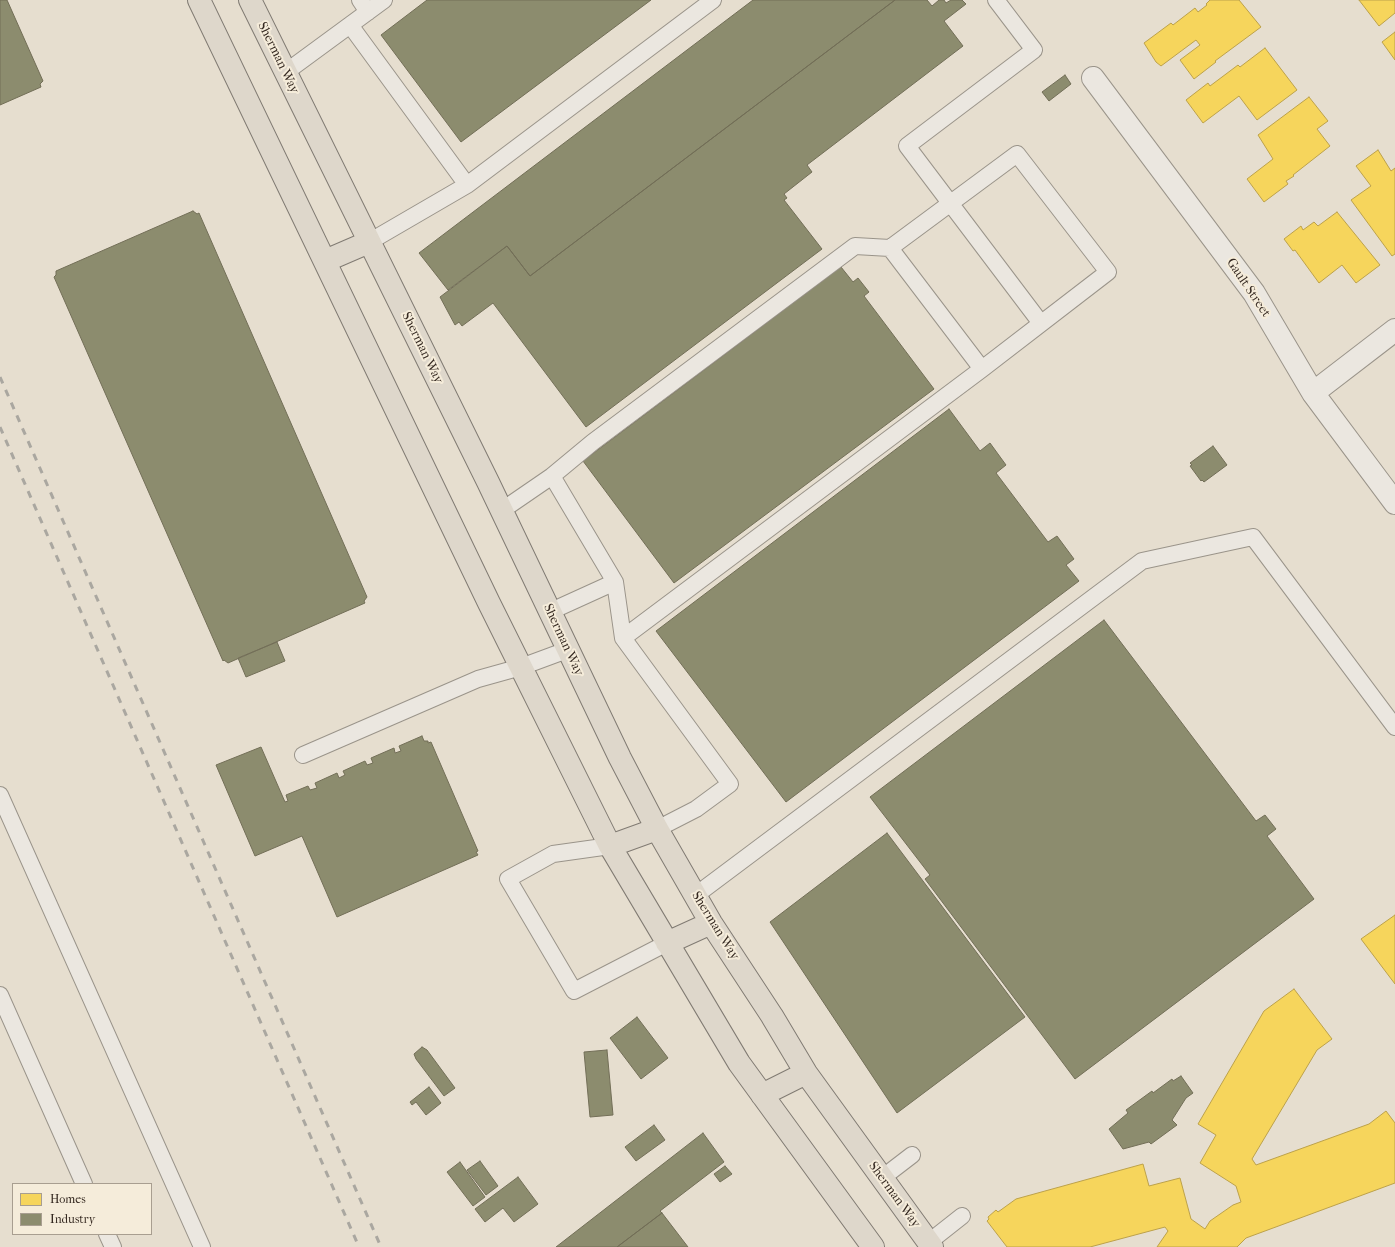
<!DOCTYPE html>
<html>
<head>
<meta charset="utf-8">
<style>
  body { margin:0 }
  #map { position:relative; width:1395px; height:1247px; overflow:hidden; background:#e6decf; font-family:"IM FELL French Canon",serif }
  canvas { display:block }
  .legend { position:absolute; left:12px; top:1183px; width:140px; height:52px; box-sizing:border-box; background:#f5ecda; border:1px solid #a89e90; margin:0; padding:5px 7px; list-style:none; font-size:12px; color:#352921 }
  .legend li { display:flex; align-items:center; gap:8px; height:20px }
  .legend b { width:20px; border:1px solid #a89e90 }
</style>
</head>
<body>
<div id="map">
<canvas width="1395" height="1247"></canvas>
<ul class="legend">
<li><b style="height:11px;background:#f6d55c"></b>Homes</li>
<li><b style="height:11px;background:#8c8c6e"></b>Industry</li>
</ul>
</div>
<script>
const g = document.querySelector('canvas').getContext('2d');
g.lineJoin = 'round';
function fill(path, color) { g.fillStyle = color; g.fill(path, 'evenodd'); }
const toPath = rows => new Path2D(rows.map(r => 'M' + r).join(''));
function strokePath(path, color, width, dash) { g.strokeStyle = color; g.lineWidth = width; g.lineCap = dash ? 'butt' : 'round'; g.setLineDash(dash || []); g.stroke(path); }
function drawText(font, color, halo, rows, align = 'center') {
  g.font = font + ' "IM FELL French Canon",serif'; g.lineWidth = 4; g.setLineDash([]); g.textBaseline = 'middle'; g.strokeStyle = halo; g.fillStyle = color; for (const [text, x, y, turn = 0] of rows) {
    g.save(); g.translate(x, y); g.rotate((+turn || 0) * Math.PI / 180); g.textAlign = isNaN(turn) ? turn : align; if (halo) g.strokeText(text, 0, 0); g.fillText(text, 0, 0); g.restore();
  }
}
const homes = toPath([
  [1210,0,1239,0,1261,27,1215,61,1216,62,1194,79,1180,60,1200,45,1196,40,1161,66,1156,62,1144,43,1171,23,1173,25,1195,8,1198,12,1207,5,1206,4,1210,0],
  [1359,0,1395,0,1395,13,1379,26,1359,0],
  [1395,32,1395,60,1382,42,1395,32],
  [1265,48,1297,90,1257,120,1239,96,1203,123,1186,100,1208,83,1210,86,1238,65,1240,67,1265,48],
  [1309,97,1328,121,1317,129,1330,146,1293,175,1294,176,1286,181,1288,184,1264,202,1247,179,1273,159,1258,135,1309,97],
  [1378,150,1391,171,1395,168,1395,254,1392,256,1351,200,1371,186,1356,166,1378,150],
  [1337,212,1380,265,1356,283,1342,265,1319,283,1295,250,1293,251,1284,239,1301,226,1303,230,1314,222,1318,226,1337,212],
  [1395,915,1395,984,1361,939,1395,915],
  [1294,989,1332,1039,1317,1050,1252,1159,1256,1165,1369,1124,1386,1111,1395,1123,1395,1183,1246,1238,1237,1247,1157,1247,1168,1231,1165,1227,1090,1247,1007,1247,987,1221,989,1219,988,1217,996,1210,998,1212,1016,1199,1143,1164,1149,1186,1180,1178,1191,1219,1205,1229,1210,1221,1233,1205,1241,1202,1236,1186,1200,1163,1216,1135,1198,1124,1264,1011,1294,989]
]);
fill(homes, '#f6d55c');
strokePath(homes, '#bca14a', 1);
const industry = toPath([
  [0,0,7,0,43,81,40,84,41,87,0,105,0,0],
  [427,0,651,0,461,142,381,35,427,0],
  [753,0,895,0,530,276,507,246,448,290,419,253,753,0],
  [895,0,927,0,932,6,939,0,944,0,946,3,951,0,962,0,966,4,944,21,963,46,807,165,812,172,784,194,787,198,784,200,822,249,586,427,493,303,462,326,459,322,455,325,440,297,507,246,530,276,895,0],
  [1065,75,1071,84,1049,101,1042,92,1065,75],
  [193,211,197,214,199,213,367,597,364,601,365,603,228,663,224,660,223,661,54,277,56,275,56,271,193,211],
  [841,267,853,282,858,278,869,292,864,296,934,389,674,583,583,461,841,267],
  [949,409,980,451,990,443,1006,465,996,473,1048,542,1057,536,1074,559,1066,565,1079,581,786,802,656,631,949,409],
  [1213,446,1227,465,1204,482,1202,480,1201,481,1190,466,1192,465,1190,463,1213,446],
  [1104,620,1256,821,1265,815,1276,829,1267,836,1314,899,1075,1079,925,879,930,875,870,797,1104,620],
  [277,642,285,661,246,677,238,658,277,642],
  [422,736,424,741,428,741,428,743,431,742,478,851,476,852,478,855,337,917,302,836,255,856,216,765,261,747,285,802,288,801,286,795,308,786,310,790,317,788,315,783,337,773,339,778,345,775,343,771,365,761,367,765,373,763,371,758,394,748,395,753,401,751,399,746,422,736],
  [887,833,1025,1017,897,1113,770,922,887,833],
  [637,1017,668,1058,641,1079,610,1038,637,1017],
  [422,1047,427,1050,455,1088,444,1096,416,1059,414,1054,422,1047],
  [607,1050,613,1115,590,1117,584,1052,607,1050],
  [1181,1076,1193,1093,1186,1098,1172,1120,1177,1125,1151,1144,1149,1142,1123,1149,1109,1129,1128,1113,1126,1110,1152,1091,1153,1093,1172,1079,1173,1081,1181,1076],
  [429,1087,441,1103,426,1115,416,1102,412,1105,410,1102,429,1087],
  [654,1125,665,1140,636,1161,625,1147,654,1125],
  [703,1133,724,1162,660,1211,662,1213,617,1247,556,1247,703,1133],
  [480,1161,498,1186,486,1195,467,1170,480,1161],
  [460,1162,485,1197,473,1206,447,1172,460,1162],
  [725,1166,732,1174,720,1182,714,1174,725,1166],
  [518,1177,538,1204,514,1222,503,1208,485,1222,475,1209,518,1177],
  [662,1213,688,1247,617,1247,662,1213]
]);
fill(industry, '#8c8c6e');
strokePath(industry, '#726e57', 1);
const service = toPath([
  [360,0,368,12],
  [996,0,1034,50,907,146,1040,322],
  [350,25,384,0],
  [286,72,350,25,467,185],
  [369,242,467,185,713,0],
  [552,476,593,442,855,246,890,248],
  [501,511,552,476,615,582,623,638,730,784,696,809,657,829],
  [549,612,615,582],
  [623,638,982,369,1108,272,1017,154,890,248,982,369],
  [303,755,478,679,521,667,567,650],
  [0,795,202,1247],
  [610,846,553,854,508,879,574,991,667,943],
  [696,895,1142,561,1253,537,1395,727],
  [0,995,84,1184],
  [882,1178,912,1155],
  [107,1234,113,1247],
  [929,1242,962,1216]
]);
const minor = toPath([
  [1093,78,1254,293,1313,393,1395,503],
  [1313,393,1395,330]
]);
const primary = toPath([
  [199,0,489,603,610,846,739,1063,873,1247],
  [250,0,488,482,620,758,657,829,711,923,772,1016,806,1073,932,1247],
  [325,261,369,242],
  [610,846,657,829],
  [667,943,711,923],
  [762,1095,806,1073]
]);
strokePath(service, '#9a948a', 18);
strokePath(minor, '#9a948a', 24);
strokePath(primary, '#817b73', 24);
strokePath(service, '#ebe7e0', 16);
strokePath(minor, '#ebe7e0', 22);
strokePath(primary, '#ded7cb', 22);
strokePath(toPath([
  [0,377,381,1247],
  [0,427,359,1247]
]), '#aaa7a0', 3, [7, 7]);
drawText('13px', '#352921', '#f5ecda', [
  ["Sherman Way",278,58,64],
  ["Gault Street",1248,288,56],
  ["Sherman Way",422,348,64],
  ["Sherman Way",563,640,65],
  ["Sherman Way",715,926,58],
  ["Sherman Way",894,1195,54]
]);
</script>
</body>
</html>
